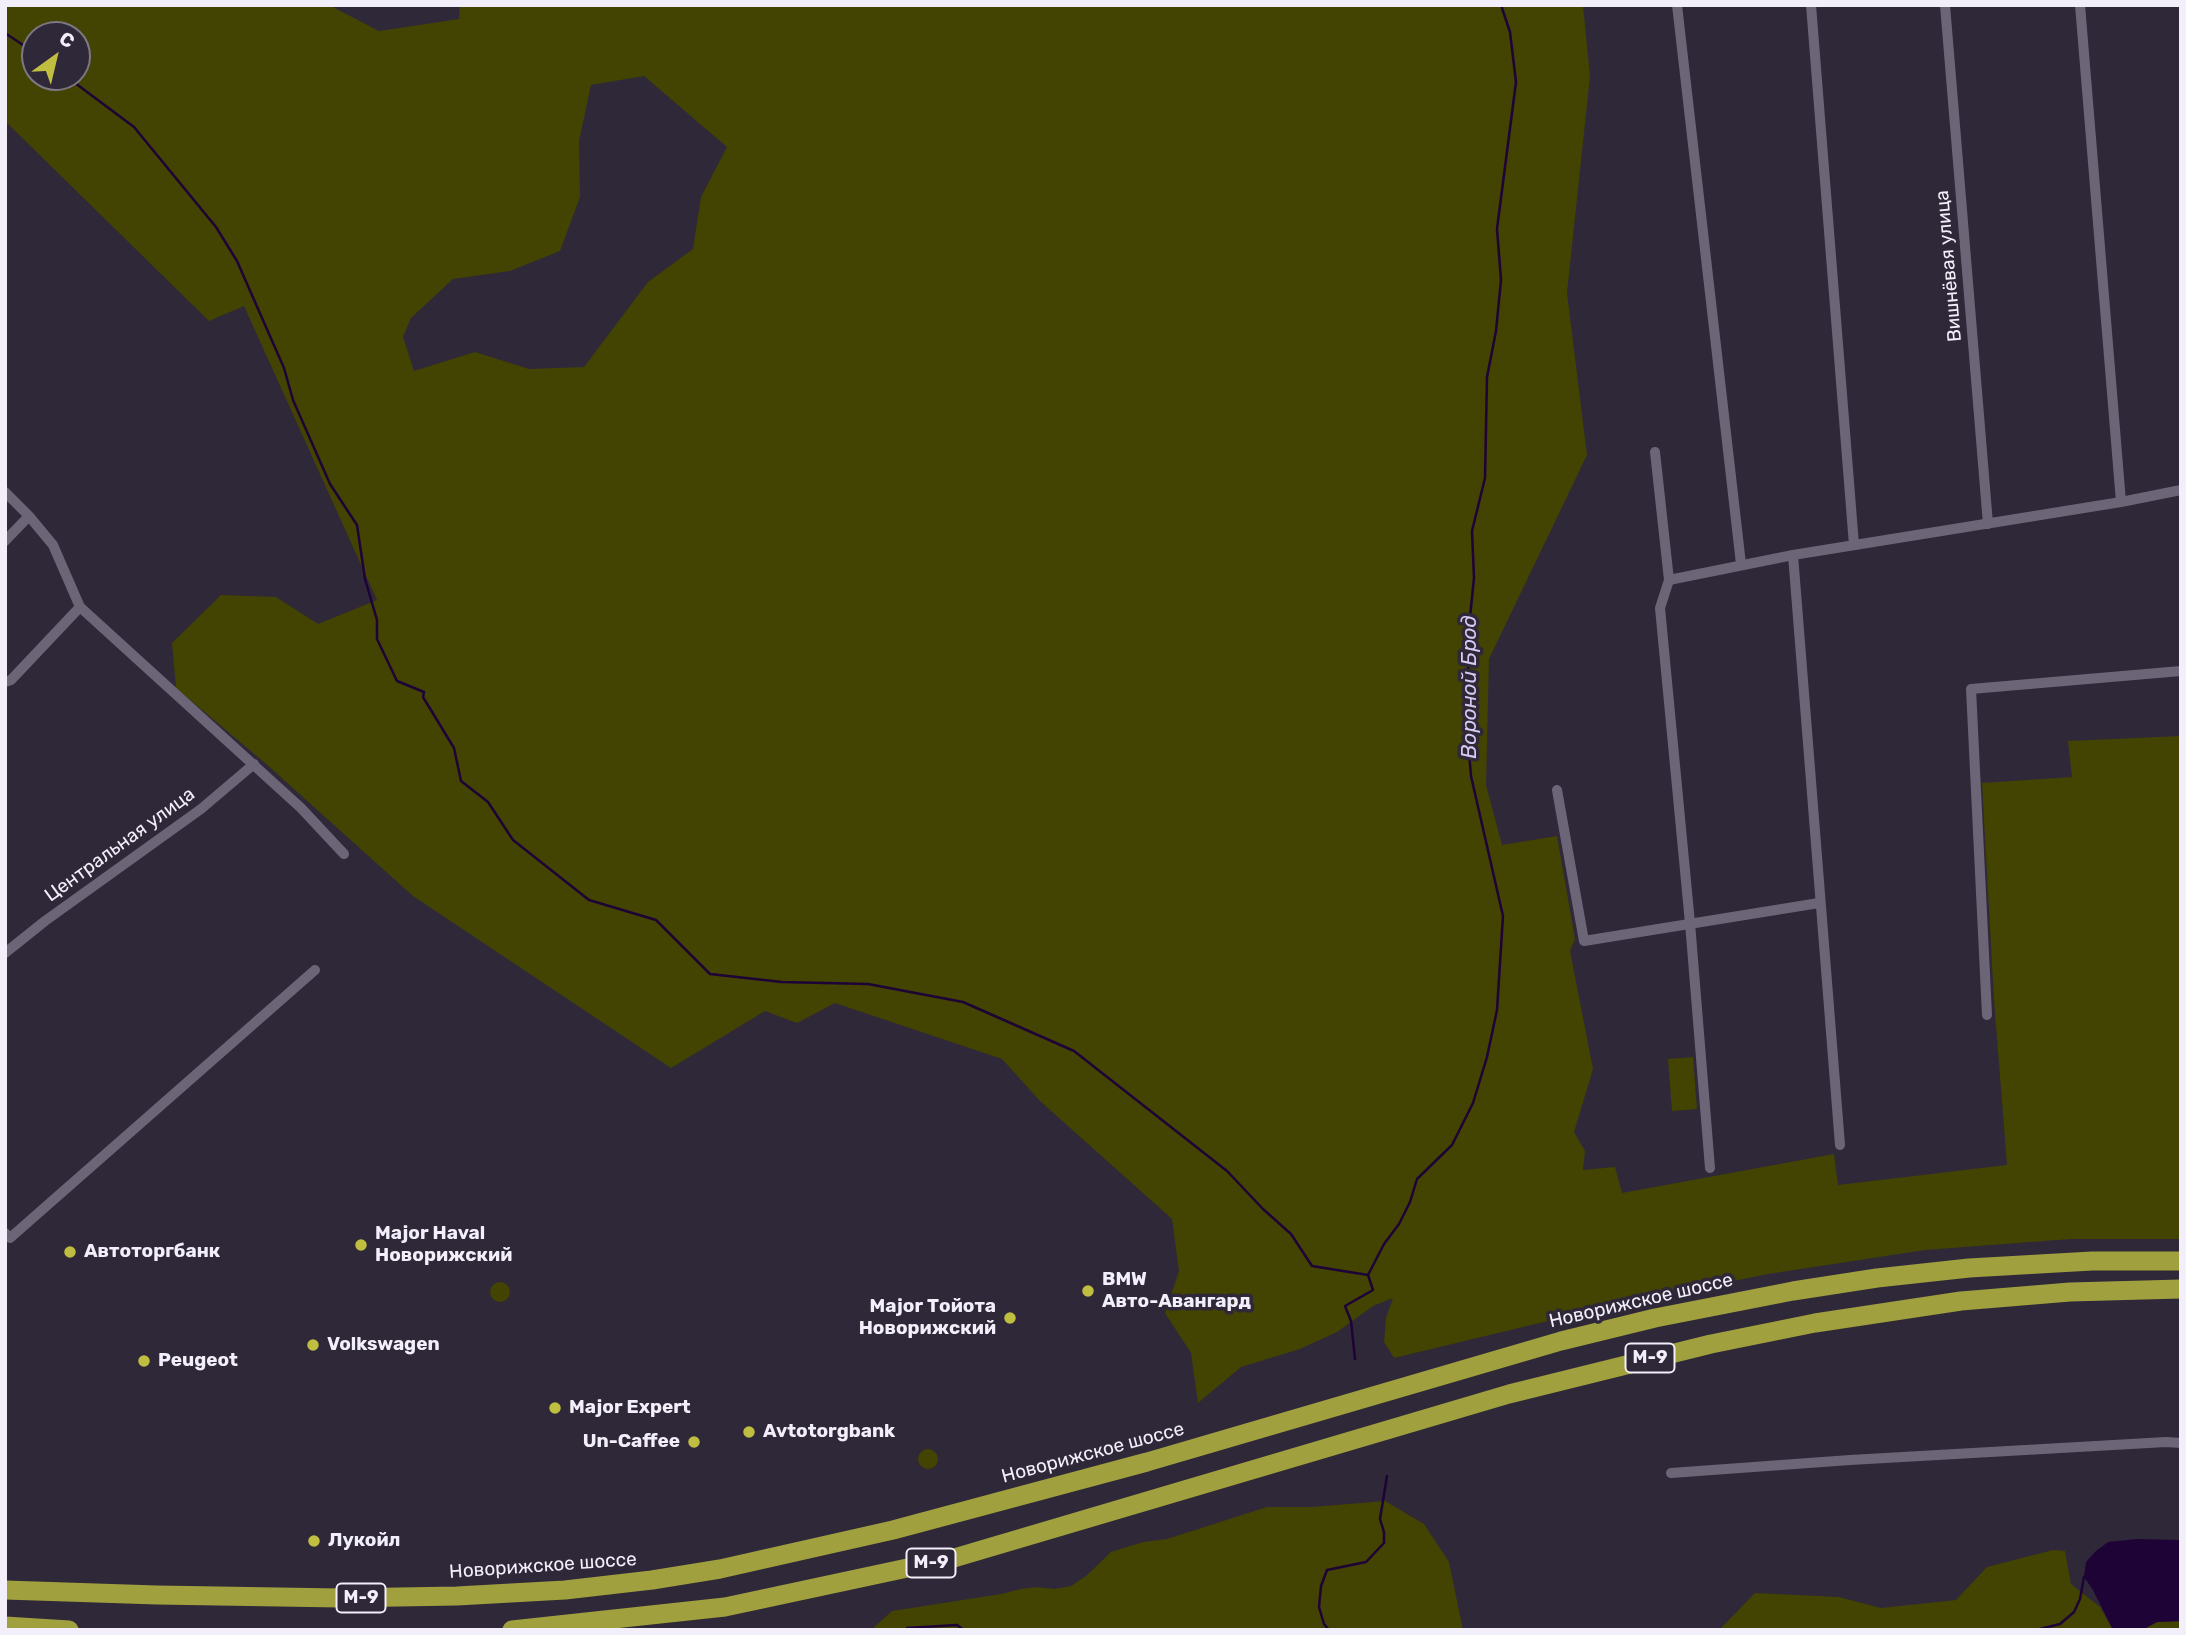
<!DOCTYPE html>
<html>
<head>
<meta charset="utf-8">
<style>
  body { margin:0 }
  #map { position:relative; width:2186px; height:1635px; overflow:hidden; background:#2f2839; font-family:Rubik,sans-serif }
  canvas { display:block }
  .frame { position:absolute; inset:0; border:7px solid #f3effa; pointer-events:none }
  .north { position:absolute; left:21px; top:21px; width:70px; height:70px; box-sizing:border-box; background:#2f2839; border:2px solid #7d7886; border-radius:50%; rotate:34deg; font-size:19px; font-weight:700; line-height:28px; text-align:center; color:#f3effa }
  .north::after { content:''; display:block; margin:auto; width:24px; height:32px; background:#bfbe41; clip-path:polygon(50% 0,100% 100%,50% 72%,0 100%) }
</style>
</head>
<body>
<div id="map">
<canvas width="2186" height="1635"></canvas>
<div class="frame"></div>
<div class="north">С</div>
</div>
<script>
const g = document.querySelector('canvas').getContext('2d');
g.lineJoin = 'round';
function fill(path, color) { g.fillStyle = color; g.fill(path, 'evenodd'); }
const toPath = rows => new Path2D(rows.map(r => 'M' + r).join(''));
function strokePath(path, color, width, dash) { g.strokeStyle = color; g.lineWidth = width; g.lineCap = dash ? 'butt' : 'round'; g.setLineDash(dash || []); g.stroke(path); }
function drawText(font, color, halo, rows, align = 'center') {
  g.font = font + ' Rubik,sans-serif'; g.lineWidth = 7; g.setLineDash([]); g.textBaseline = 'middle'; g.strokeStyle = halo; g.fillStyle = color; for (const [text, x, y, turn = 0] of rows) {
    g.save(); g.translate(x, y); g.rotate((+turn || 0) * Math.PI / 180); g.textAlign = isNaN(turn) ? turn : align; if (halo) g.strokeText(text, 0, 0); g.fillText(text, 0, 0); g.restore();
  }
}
fill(toPath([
  [5,5,329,5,379,31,459,19,460,5,1583,5,1590,76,1567,293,1587,455,1489,659,1486,785,1502,845,1557,836,1575,939,1570,951,1593,1069,1574,1132,1585,1151,1583,1170,1615,1167,1622,1193,1834,1154,1838,1185,2007,1165,1994,1000,1982,783,2072,777,2068,741,2181,736,2181,1239,2071,1239,1925,1250,1768,1274,1602,1308,1394,1358,1384,1342,1386,1318,1393,1298,1373,1306,1337,1332,1300,1349,1241,1367,1198,1403,1191,1353,1165,1313,1179,1271,1172,1219,1040,1101,1002,1059,835,1003,797,1023,765,1011,671,1068,413,896,265,763,176,688,172,643,221,595,276,597,318,624,377,600,244,306,209,321,5,121],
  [35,35,77,35,77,77,35,77],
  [644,76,727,147,701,197,693,249,648,282,584,367,529,369,475,352,414,371,403,337,411,318,453,279,510,271,560,251,580,197,579,141,591,85],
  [1693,1057,1697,1109,1672,1111,1668,1059],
  '490 1292a10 10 0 1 1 20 0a10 10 0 1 1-20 0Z',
  '918 1459a10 10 0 1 1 20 0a10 10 0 1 1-20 0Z',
  [1385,1501,1424,1524,1449,1562,1463,1630,871,1630,892,1611,1001,1594,1021,1589,1037,1587,1054,1589,1071,1586,1086,1576,1111,1552,1143,1542,1167,1539,1267,1507,1312,1507],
  [2053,1550,2065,1551,2071,1584,2100,1607,2113,1630,1719,1630,1755,1593,1839,1597,1881,1608,1956,1600,1987,1567],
  [2181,1621,2181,1630,2142,1630,2157,1622]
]), '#434302');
fill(toPath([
  [2137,1539,2181,1540,2181,1621,2157,1622,2142,1630,2113,1630,2093,1590,2084,1577,2086,1562,2096,1551,2108,1542]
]), '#1e0336');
strokePath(toPath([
  [5,33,35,53],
  [67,77,134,127,216,227,237,261,284,368,293,400,330,484,357,525,365,579,377,620,377,639,397,681,424,692,423,697,454,748,461,781,488,802,513,840,589,900,656,920,710,974,782,982,868,984,963,1002,1074,1051,1227,1171,1263,1209,1291,1234,1312,1266,1368,1275],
  [1355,1359,1351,1321,1345,1306,1373,1290,1368,1275,1384,1244,1399,1224,1410,1202,1417,1179,1452,1145,1473,1103,1487,1057,1497,1010,1503,916,1471,776,1467,728,1469,627,1474,578,1472,531,1485,478,1487,377,1496,331,1501,280,1497,229,1516,82,1510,32,1501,5],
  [907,1628,957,1625,964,1630],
  [1329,1630,1324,1624,1319,1607,1321,1586,1327,1570,1366,1562,1384,1543,1384,1532,1380,1519,1387,1476],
  [2036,1630,2060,1624,2074,1612,2080,1599,2084,1577,2087,1577]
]), '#1e0336', 2.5);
strokePath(toPath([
  [1677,5,1741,564],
  [1811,5,1854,545],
  [1945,5,1988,524],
  [2080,5,2121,502],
  [1655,452,1669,580],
  [5,492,29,516],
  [5,541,29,516,53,545,80,607,301,808,344,854],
  [1793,555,1840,1145],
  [5,682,11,680,80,607],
  [1557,790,1584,941,1819,903],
  [5,953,45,921,201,809,254,764],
  [1987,1015,1971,689,2181,671],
  [1710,1168,1690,923,1660,608,1669,580,1793,555,2121,502,2181,490],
  [5,1233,10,1238,315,970],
  [1671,1473,1850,1460,2166,1442,2181,1443]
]), '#6c6578', 10);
strokePath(toPath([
  [5,1590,157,1595,340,1598,457,1596,565,1590,652,1580,720,1569,893,1530,1147,1462,1561,1341,1655,1318,1793,1291,1877,1278,1969,1268,2092,1261,2181,1261],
  [5,1626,69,1630],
  [512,1630,725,1607,954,1558,1509,1394,1711,1344,1815,1323,1961,1301,2070,1292,2181,1289]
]), '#a0a03e', 19);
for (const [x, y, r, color] of [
  [361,1245,7,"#bfbe41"],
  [70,1252,7,"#bfbe41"],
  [1088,1291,7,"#bfbe41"],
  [1010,1318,7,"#bfbe41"],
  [313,1345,7,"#bfbe41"],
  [144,1361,7,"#bfbe41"],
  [555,1408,7,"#bfbe41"],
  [749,1432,7,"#bfbe41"],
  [694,1442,7,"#bfbe41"],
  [314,1541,7,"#bfbe41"]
]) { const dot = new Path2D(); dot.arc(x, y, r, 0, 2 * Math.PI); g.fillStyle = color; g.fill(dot); strokePath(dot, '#2f2839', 2.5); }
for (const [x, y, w] of [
  [1650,1358,49],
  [931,1563,49],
  [361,1598,49]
]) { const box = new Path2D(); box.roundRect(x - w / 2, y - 14.5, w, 29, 5); g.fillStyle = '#2f2839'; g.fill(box); strokePath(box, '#f3effa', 2); }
drawText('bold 18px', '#f3effa', null, [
  ["М-9",1650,1358],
  ["М-9",931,1563],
  ["М-9",361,1598]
]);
drawText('19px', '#f3effa', '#2f2839', [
  ["Вишнёвая улица",1949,266,-95],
  ["Центральная улица",120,845,-36],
  ["Новорижское шоссе",1641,1301,-13],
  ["Новорижское шоссе",1093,1453,-15],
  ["Новорижское шоссе",543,1566,-4]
]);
drawText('bold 19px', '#f3effa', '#2f2839', [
  ["Major Haval",375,1234],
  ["Новорижский",375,1256],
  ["Автоторгбанк",84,1252],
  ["BMW",1102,1280],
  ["Авто-Авангард",1102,1302],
  ["Major Тойота",996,1307,"right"],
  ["Новорижский",996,1329,"right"],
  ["Volkswagen",327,1345],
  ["Peugeot",158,1361],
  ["Major Expert",569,1408],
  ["Avtotorgbank",763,1432],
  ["Un-Caffee",680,1442,"right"],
  ["Лукойл",328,1541]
], 'left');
drawText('italic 21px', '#d9caf3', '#2f2839', [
  ["Вороной Брод",1470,687,-90]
]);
</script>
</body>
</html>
